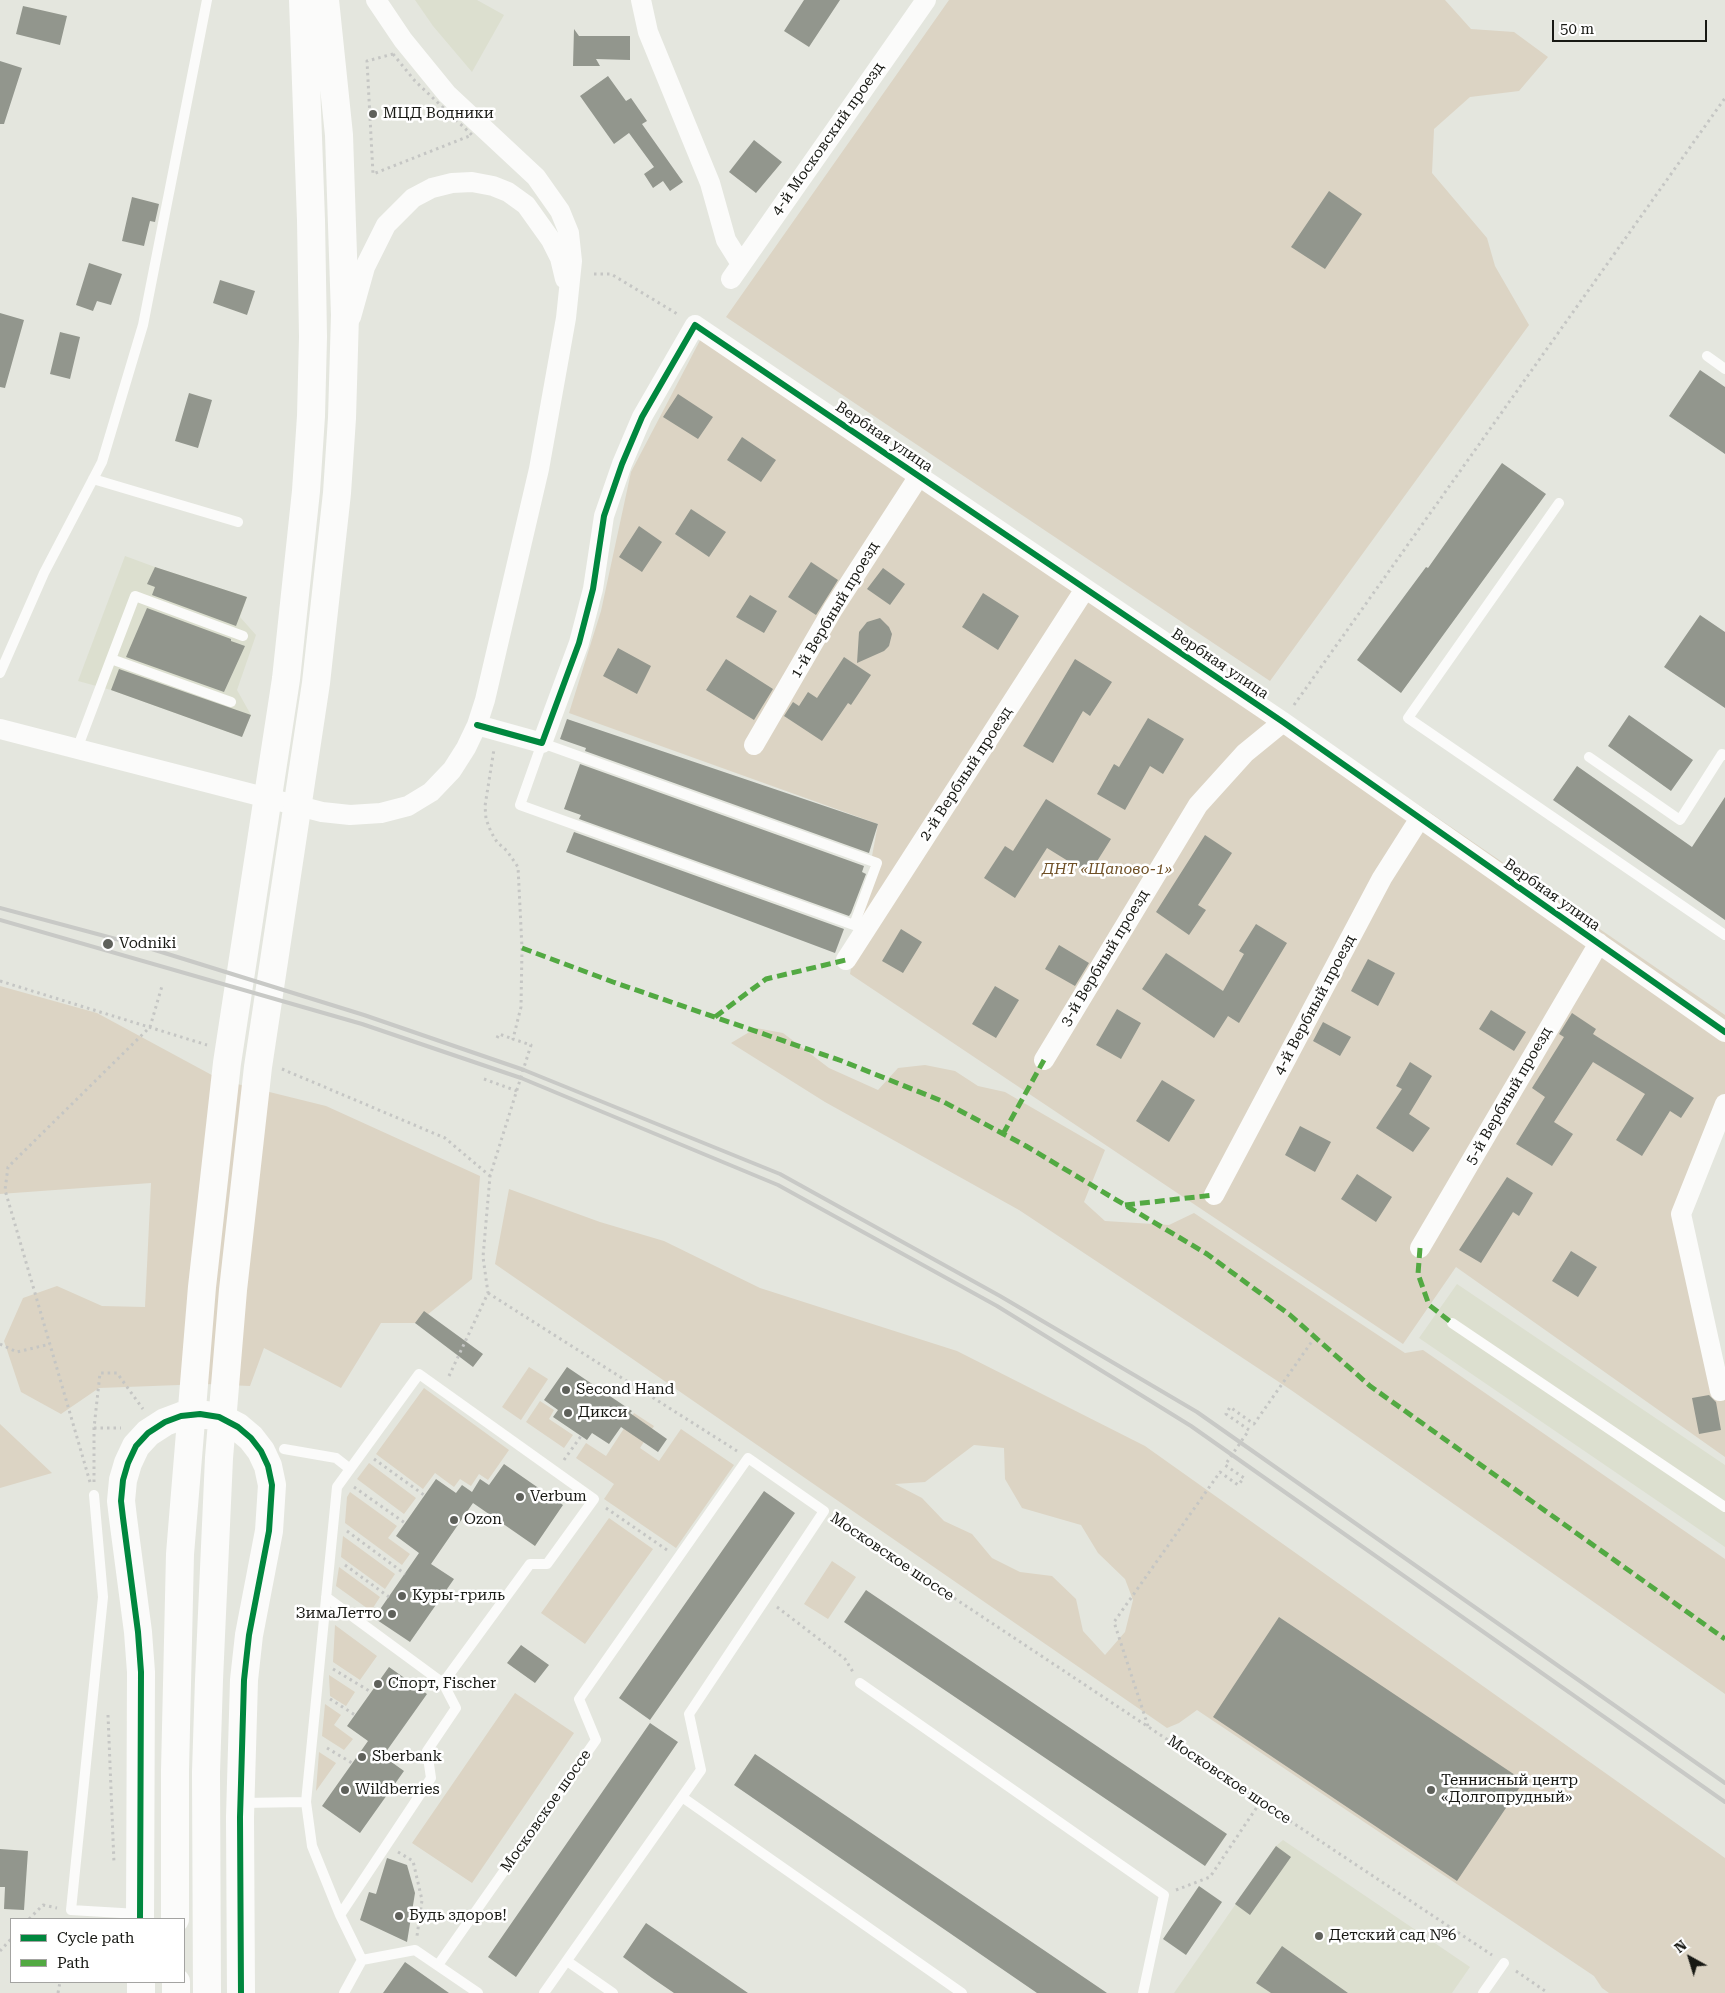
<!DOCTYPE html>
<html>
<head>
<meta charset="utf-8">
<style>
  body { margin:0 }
  #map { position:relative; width:1725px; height:1993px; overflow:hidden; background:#e4e6de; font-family:"Roboto Serif",serif }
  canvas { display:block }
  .legend { position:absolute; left:10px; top:1918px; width:175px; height:65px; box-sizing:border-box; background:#fff; border:1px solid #a3a3a1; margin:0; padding:6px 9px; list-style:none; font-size:15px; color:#181914 }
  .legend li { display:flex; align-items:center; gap:10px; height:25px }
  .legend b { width:25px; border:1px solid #a3a3a1 }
  .north { position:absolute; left:1665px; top:1933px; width:50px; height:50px; -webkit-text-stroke:4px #fff; paint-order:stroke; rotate:321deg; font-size:14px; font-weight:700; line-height:20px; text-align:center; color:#181914 }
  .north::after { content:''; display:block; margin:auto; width:18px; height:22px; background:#181914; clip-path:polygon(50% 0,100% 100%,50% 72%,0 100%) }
  .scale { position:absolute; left:1552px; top:20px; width:155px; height:22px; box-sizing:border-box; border:2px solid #181914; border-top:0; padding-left:6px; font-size:15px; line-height:18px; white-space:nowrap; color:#181914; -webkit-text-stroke:4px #fff; paint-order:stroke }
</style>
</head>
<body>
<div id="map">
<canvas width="1725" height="1993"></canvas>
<ul class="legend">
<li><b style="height:6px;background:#00873e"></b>Cycle path</li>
<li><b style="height:6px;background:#52a942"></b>Path</li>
</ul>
<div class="north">N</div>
<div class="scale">50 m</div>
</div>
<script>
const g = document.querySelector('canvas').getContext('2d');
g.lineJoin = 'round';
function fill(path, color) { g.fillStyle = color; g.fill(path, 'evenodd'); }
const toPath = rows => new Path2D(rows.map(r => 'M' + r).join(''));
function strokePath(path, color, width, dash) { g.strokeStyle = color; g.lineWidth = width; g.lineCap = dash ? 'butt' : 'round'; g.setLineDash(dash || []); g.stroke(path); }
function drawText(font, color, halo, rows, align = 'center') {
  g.font = font + ' "Roboto Serif",serif'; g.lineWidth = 5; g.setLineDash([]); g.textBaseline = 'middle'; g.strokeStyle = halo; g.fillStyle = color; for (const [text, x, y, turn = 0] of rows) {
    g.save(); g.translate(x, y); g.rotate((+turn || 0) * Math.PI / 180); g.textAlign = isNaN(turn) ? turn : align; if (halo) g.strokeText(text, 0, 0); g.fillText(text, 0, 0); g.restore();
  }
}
fill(toPath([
  [415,0,477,0,504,15,472,72,433,26],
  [125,556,155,567,247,597,240,617,256,635,237,690,251,715,242,737,111,690,78,681],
  [1457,1284,1725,1465,1725,1547,1419,1338],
  [1283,1840,1470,1967,1452,1993,1174,1993,1276,1846]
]), '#dcdfcf');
fill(toPath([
  [949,0,1445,0,1471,29,1514,32,1548,57,1519,91,1470,97,1434,129,1432,173,1487,238,1495,266,1529,325,1270,681,726,317],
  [707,327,1384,781,1725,1015,1725,1124,1688,1221,1725,1384,1725,1457,1456,1267,1403,1344,850,974,878,824,569,713,601,611,631,472],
  [0,986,97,1013,221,1080,326,1106,480,1176,472,1279,417,1323,381,1323,341,1388,264,1348,250,1386,206,1384,99,1388,61,1414,21,1392,4,1341,23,1298,57,1286,102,1306,145,1307,151,1183,0,1194],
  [756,1028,783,1033,829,1068,878,1090,898,1068,925,1065,955,1071,978,1086,1005,1092,1105,1150,1084,1202,1105,1221,1169,1225,1194,1213,1405,1353,1423,1350,1725,1559,1725,1694,1291,1390,1019,1210,825,1102,731,1043],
  [509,1189,600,1222,664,1241,760,1288,957,1351,1145,1446,1725,1858,1725,1993,1609,1993,1602,1988,1594,1976,1197,1710,1179,1723,1167,1728,495,1264],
  [974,1445,1004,1448,1005,1479,1022,1508,1081,1525,1098,1553,1125,1579,1133,1600,1125,1632,1105,1655,1083,1631,1076,1599,1052,1576,1020,1572,992,1558,972,1534,944,1521,922,1498,895,1484,925,1482],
  [529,1367,548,1379,521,1420,502,1407],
  [424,1388,509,1450,488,1480,479,1474,471,1486,460,1479,454,1487,435,1473,423,1489,376,1454],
  [540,1401,554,1410,549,1419,573,1435,564,1448,526,1422],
  [634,1413,654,1426,640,1448,659,1461,681,1429,734,1465,676,1548,604,1499,614,1484,576,1458,586,1443,606,1456],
  [0,1424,52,1473,0,1488],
  [369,1463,416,1498,404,1514,357,1479],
  [350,1492,397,1526,388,1538,410,1554,402,1565,345,1523,347,1497],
  [609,1518,653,1549,585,1644,541,1613],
  [343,1536,395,1574,385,1589,341,1557],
  [832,1561,856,1577,828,1619,804,1604],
  [339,1567,380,1597,371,1611,336,1586],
  [335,1625,377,1656,360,1680,333,1662],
  [329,1675,355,1692,346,1706,330,1696],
  [515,1693,574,1733,472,1883,412,1843],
  [325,1704,341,1715,334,1725,353,1739,344,1750,322,1736],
  [319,1752,336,1763,316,1791]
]), '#dcd4c4');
fill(toPath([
  [804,0,840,0,809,47,784,31],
  [23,6,67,16,60,45,16,34],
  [574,29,579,36,630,36,630,60,596,59,600,66,573,66],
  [0,61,22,68,4,124,0,124],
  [608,76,626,101,631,98,647,121,642,124,683,182,670,191,663,181,653,188,644,174,654,167,629,133,614,144,580,96],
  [754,140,782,162,756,193,729,172],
  [1329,191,1362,214,1325,269,1291,247],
  [132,197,159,204,155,222,150,221,144,246,122,241],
  [89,263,122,274,111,305,97,301,93,311,76,305],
  [220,280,255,291,247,315,213,303],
  [0,313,24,320,5,388,0,387],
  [60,332,80,337,70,379,50,374],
  [1700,370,1725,387,1725,454,1669,416],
  [189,393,212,400,198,448,175,441],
  [678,394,713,417,698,439,663,417],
  [742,437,776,460,761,482,727,460],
  [1502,463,1546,494,1401,693,1357,660,1426,567,1428,568],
  [691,509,726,532,709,557,675,534],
  [639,526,662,542,642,572,619,557],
  [811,562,838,580,816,615,788,597],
  [155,567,247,597,236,626,152,595,155,587,147,584],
  [883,568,905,584,890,605,867,589],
  [983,593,1019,616,998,650,962,627],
  [750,595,777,611,764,633,736,617],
  [147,608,231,639,231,641,245,646,224,692,126,657],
  [1700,615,1725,632,1725,708,1664,667],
  [880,618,889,627,892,634,889,646,884,651,857,663,859,632,867,622],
  [618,648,651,666,637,694,603,676],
  [844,657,871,675,851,705,848,703,822,741,784,716,793,702,799,706,808,692,817,698],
  [726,659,773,689,754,720,706,690],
  [1075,659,1112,682,1090,716,1083,711,1053,763,1023,746],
  [119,669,251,715,242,737,111,690],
  [1629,715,1693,760,1671,791,1608,746],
  [1148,718,1184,739,1163,774,1150,766,1125,810,1097,794,1114,764,1119,767],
  [567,719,878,824,869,853,585,751,586,748,560,739],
  [580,764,864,866,862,872,866,874,851,913,849,916,579,819,581,815,564,809],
  [1577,766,1692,847,1725,797,1725,920,1553,800],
  [1046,799,1111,839,1089,874,1047,848,1015,898,984,878,1005,846,1013,851],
  [574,832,844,929,835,953,566,852],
  [1205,835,1232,853,1198,905,1206,910,1189,935,1156,912],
  [1256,924,1287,943,1239,1023,1228,1016,1214,1038,1142,989,1166,953,1223,991,1244,954,1239,951],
  [901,929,922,942,903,973,882,961],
  [1059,945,1089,963,1075,986,1045,969],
  [1368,959,1395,973,1378,1006,1351,991],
  [995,986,1019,1000,996,1038,972,1024],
  [1117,1009,1141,1023,1121,1059,1096,1045],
  [1491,1010,1526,1032,1514,1051,1479,1029],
  [1572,1013,1596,1029,1593,1034,1694,1098,1681,1118,1670,1111,1642,1156,1616,1140,1645,1094,1593,1062,1554,1122,1573,1134,1552,1166,1516,1144,1545,1097,1532,1088,1564,1037,1559,1034],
  [1323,1022,1351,1037,1340,1056,1313,1041],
  [1410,1062,1432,1076,1409,1114,1430,1128,1413,1152,1376,1128,1402,1089,1396,1086],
  [1162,1080,1195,1100,1169,1142,1136,1121],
  [1300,1126,1331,1142,1315,1172,1285,1155],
  [1357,1174,1392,1197,1376,1222,1341,1199],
  [1507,1177,1533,1193,1519,1216,1513,1212,1481,1263,1459,1250],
  [1571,1251,1597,1267,1578,1297,1552,1281],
  [424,1311,483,1354,473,1367,415,1323],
  [567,1367,632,1411,630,1413,667,1439,658,1452,621,1427,609,1444,592,1433,587,1440,553,1417,558,1410,544,1400],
  [1709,1395,1716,1402,1721,1430,1699,1434,1692,1398],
  [504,1464,563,1505,535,1546,473,1503,431,1564,454,1579,410,1642,374,1618,419,1553,396,1536,436,1479,456,1493,462,1485,472,1492,480,1479,489,1485],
  [764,1491,795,1513,650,1720,619,1698],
  [866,1590,1227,1834,1205,1866,844,1622],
  [1279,1617,1524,1781,1457,1881,1213,1717],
  [521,1645,549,1665,535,1683,507,1663],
  [389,1667,427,1694,383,1756,404,1771,360,1833,322,1806,368,1741,347,1726],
  [650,1723,678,1742,516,1977,488,1957],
  [755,1754,1107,1993,1037,1993,734,1785],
  [1276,1846,1291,1857,1250,1915,1235,1904],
  [0,1849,28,1851,24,1910,4,1909,5,1887,0,1887],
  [387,1858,407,1865,415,1893,407,1942,360,1920,369,1892,376,1894],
  [1199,1886,1222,1902,1186,1955,1163,1939],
  [646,1923,748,1993,674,1993,652,1978,623,1957],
  [1282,1946,1348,1993,1271,1993,1256,1983],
  [405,1962,449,1993,383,1993]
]), '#92968d');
strokePath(toPath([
  [393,54,415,81,472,135,373,174,367,61,393,54],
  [594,274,611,274,679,315],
  [1294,705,1725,98],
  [0,981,207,1045],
  [497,1038,499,1034,513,1039],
  [282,1069,445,1138,490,1176],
  [484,1079,517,1091],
  [488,1293,737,1451],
  [0,1344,17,1352,50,1344],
  [449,1376,488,1293,483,1257,490,1176,531,1045,513,1039,521,1007,522,948,518,867,507,851,497,842,491,832,486,819,485,806,494,749],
  [94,1428,121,1428],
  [374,1459,424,1495],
  [564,1460,581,1436],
  [90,1482,5,1190,8,1167,150,1027,162,986],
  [94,1482,94,1428,100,1373,117,1373,143,1409],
  [354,1487,405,1523],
  [606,1508,667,1550],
  [835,1519,1492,1955],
  [347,1531,405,1574],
  [345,1565,389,1597],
  [777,1607,845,1659,853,1672],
  [333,1669,371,1692],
  [330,1699,355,1715],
  [108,1715,114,1863],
  [1148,1726,1114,1622,1220,1472,1238,1485,1244,1478,1225,1465,1249,1430,1226,1414,1230,1407,1254,1424,1315,1337],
  [327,1748,352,1763],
  [398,1852,413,1861,422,1900,417,1936],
  [1176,1890,1210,1877,1261,1801],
  [29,1919,43,1905,57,1908],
  [0,1951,11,1939],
  [1516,1971,1548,1993],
  [58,1993,60,1982]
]), '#c5c6c4', 3, [2.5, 4]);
strokePath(toPath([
  [1707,356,1725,369],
  [93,479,238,522],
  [1559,503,1408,718,1725,935],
  [111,659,135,596,243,636],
  [0,673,44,573,102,462,143,325,207,0],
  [542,743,877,863,854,925,520,805,542,743],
  [77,749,111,659,231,702],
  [1589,757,1680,820,1722,754,1725,755],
  [1452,1323,1725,1507],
  [284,1449,336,1458,350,1469],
  [94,1495,103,1597,71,1910,138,1914],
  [326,1597,443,1683],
  [860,1683,1164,1895,1143,1993],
  [682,1797,962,1993],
  [242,1803,306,1802],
  [340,1915,431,1778,427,1751,456,1708,443,1683,530,1564,547,1564,594,1499,419,1374,337,1487,306,1802,312,1846,340,1915,362,1960],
  [362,1960,415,1950,478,1993],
  [567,1961,613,1993],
  [438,1965,596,1740,579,1699,748,1458,824,1511,689,1714,701,1770,544,1993],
  [344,1993,362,1960],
  [1483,1993,1504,1963]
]), '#fbfbfa', 10);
strokePath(toPath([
  [641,0,648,32,710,183,726,240,741,264],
  [731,279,926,0],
  [351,317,365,267,386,225,413,198,432,188,452,183,472,182,493,186,508,192,526,205,551,240,560,258,565,279],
  [477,725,542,743,579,643,593,589,604,516,622,464,642,417,695,325,1283,722,1725,1032],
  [0,729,322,812,350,815,381,813,408,806,431,792,452,770,466,748,477,725,485,700,539,469,566,318,572,261,569,233,560,211,536,177,447,94,403,40,376,0],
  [754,745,833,609,919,476],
  [846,960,1085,589],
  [1044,1060,1198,805,1245,753,1283,722],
  [1214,1195,1382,878,1420,818],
  [1420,1248,1599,943],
  [1720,1391,1681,1214,1725,1104]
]), '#fbfbfa', 20);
strokePath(toPath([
  [140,1919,141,1672,138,1632,123,1518,121,1501,123,1480,128,1463,136,1446,148,1433,165,1422,181,1416,200,1414,219,1417,238,1427,251,1438,261,1451,268,1466,272,1485,269,1531,249,1635,244,1680,240,1817,241,1993],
  [175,1919,175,1771,180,1554,202,1287,227,1063,286,679,306,491,311,416,313,337,311,220,303,0],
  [141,1982,141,1993],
  [176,1982,176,1993],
  [207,1993,206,1772,209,1680,219,1458,233,1290,258,1067,316,683,337,493,342,418,345,315,339,135,325,0]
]), '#fbfbfa', 28);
strokePath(toPath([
  [0,908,142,946,364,1015,524,1070,780,1174,1000,1296,1197,1412,1725,1783],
  [0,920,362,1024,521,1078,778,1185,997,1306,1191,1426,1725,1802]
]), '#c8c9c6', 4);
strokePath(toPath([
  [522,948,613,982,842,1061,942,1101,1026,1146,1207,1254,1290,1315,1370,1386,1725,1639],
  [715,1017,766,979,846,960],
  [1003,1134,1044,1060],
  [1125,1205,1214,1195],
  [1420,1248,1418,1274,1429,1305,1452,1323]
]), '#52a942', 5, [10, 5]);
strokePath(toPath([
  [477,725,542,743,579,643,593,589,604,516,622,464,642,417,695,325,1283,722,1725,1032],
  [140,1919,141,1672,138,1632,123,1518,121,1501,123,1480,128,1463,136,1446,148,1433,165,1422,181,1416,200,1414,219,1417,238,1427,251,1438,261,1451,268,1466,272,1485,269,1531,249,1635,244,1680,240,1817,241,1993]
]), '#00873e', 6);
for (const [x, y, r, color] of [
  [373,114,5,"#5f615b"],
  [108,944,6,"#5f615b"],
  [566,1390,5,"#5f615b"],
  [568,1413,5,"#5f615b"],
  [520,1497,5,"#5f615b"],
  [454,1520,5,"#5f615b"],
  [402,1596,5,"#5f615b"],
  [392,1614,5,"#5f615b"],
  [378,1684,5,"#5f615b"],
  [362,1757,5,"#5f615b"],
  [345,1790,5,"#5f615b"],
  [1431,1790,5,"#5f615b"],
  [399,1916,5,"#5f615b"],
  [1319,1936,5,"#5f615b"]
]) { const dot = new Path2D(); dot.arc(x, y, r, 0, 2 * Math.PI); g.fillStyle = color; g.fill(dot); strokePath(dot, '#fff', 2); }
drawText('15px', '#181914', '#fff', [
  ["МЦД Водники",383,114],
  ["Vodniki",119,944],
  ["Second Hand",576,1390],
  ["Дикси",578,1413],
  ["Verbum",530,1497],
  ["Ozon",464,1520],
  ["Куры-гриль",412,1596],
  ["ЗимаЛетто",382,1614,"right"],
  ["Спорт, Fischer",388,1684],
  ["Sberbank",372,1757],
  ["Теннисный центр",1441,1781],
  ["«Долгопрудный»",1441,1798],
  ["Wildberries",355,1790],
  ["Будь здоров!",409,1916],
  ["Детский сад №6",1329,1936]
], 'left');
drawText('15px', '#181914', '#fff', [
  ["4-й Московский проезд",828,139,-55],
  ["Вербная улица",884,437,34],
  ["1-й Вербный проезд",835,610,-59],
  ["Вербная улица",1220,664,34],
  ["2-й Вербный проезд",966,774,-57],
  ["Вербная улица",1552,895,35],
  ["3-й Вербный проезд",1105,958,-59],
  ["4-й Вербный проезд",1315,1005,-62],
  ["5-й Вербный проезд",1509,1096,-60],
  ["Московское шоссе",892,1557,34],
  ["Московское шоссе",1229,1780,34],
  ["Московское шоссе",546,1811,-55]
]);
drawText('italic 15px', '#6f5026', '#fff', [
  ["ДНТ «Щапово-1»",1107,870]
]);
</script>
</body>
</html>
